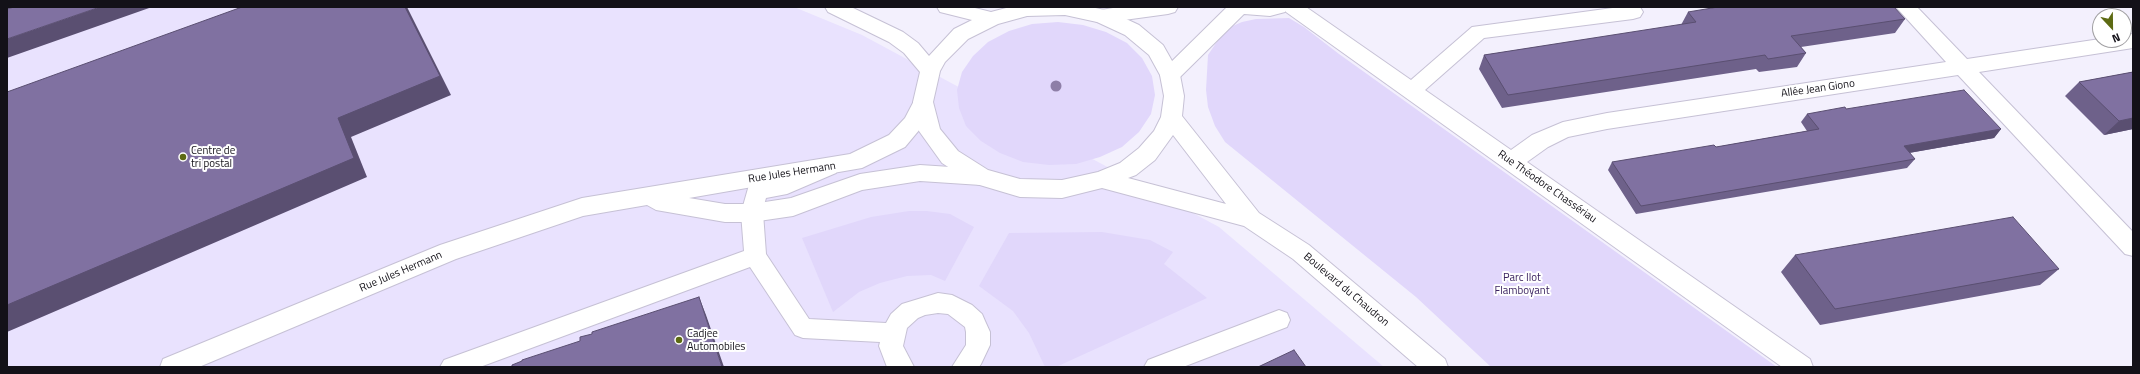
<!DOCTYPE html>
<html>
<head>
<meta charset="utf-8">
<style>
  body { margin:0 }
  #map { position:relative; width:2140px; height:374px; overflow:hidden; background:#f3f0fd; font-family:"Titillium Web",sans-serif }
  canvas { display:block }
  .frame { position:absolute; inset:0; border:8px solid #131118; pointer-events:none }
  .north { position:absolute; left:2092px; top:8px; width:40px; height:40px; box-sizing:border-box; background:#fff; border:1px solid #a1a0a3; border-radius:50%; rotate:158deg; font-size:11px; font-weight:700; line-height:16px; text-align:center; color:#131118 }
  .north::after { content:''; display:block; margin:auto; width:14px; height:18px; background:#5d6a13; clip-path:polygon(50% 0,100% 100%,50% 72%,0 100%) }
</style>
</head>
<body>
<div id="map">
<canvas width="2140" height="374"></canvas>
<div class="frame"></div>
<div class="north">N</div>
</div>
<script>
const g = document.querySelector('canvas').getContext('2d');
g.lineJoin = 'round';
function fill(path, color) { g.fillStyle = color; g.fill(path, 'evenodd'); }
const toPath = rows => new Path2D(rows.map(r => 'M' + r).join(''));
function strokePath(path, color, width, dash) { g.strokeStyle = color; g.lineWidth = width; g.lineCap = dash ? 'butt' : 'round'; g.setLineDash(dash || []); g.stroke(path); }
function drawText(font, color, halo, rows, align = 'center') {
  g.font = font + ' "Titillium Web",sans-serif'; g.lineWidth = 4; g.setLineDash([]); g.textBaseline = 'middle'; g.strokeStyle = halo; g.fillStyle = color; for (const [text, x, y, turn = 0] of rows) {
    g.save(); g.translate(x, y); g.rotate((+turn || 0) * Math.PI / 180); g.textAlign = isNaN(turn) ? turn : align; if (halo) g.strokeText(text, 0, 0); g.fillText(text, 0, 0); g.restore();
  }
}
fill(toPath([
  [7,7,794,7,862,35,1219,227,1384,367,7,367]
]), '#e9e2fe');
fill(toPath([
  [1289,18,1304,27,1339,54,1777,367,1491,367,1416,297,1225,142,1215,126,1208,107,1206,90,1208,55,1216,43,1228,28,1242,22,1256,19],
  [1058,22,1083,25,1106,32,1127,43,1142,58,1152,76,1155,95,1151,114,1139,132,1122,147,1100,157,1076,164,1049,165,1023,162,1000,153,981,141,966,126,959,108,957,90,962,72,973,56,988,42,1009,31,1032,24],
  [909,211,927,211,950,214,974,227,945,281,931,275,907,276,880,283,859,292,833,312,802,238,871,217],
  [1102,232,1150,240,1173,252,1164,264,1207,298,1056,367,1045,367,1029,333,1013,311,979,286,1009,233]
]), '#e1d7fb');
const service = toPath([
  [752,205,760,207,763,213,766,254,809,319,886,323,891,314,902,304,938,293,952,295,972,305,982,314,985,321,990,332,990,345,981,364,979,367,952,367,966,345,966,332,965,327,948,314,938,313,925,315,918,318,907,328,903,346,914,367,887,367,879,346,880,342,803,338,795,335,750,267,480,367,440,367,444,360,744,251,741,213,744,207,752,205],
  [1279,310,1287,313,1290,320,1287,327,1183,367,1144,367,1148,360,1279,310]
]);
const minor = toPath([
  [1283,7,1306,7,1411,80,1472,27,1620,7,1640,7,1643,12,1640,17,1633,19,1484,38,1425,90,1511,150,1532,135,1563,122,1607,113,1946,62,1896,7,1917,7,1967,59,2100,39,2124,40,2124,35,2133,34,2133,48,1979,72,2133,232,2133,256,2125,254,1958,75,1607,129,1568,137,1548,147,1527,162,1810,359,1813,367,1782,367,1286,12,1283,7],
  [828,159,836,161,839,167,836,173,787,194,766,198,760,219,752,222,744,219,741,213,749,185,776,180,828,159]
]);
const tertiary = toPath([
  [1119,7,1178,7,1175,12,1168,14,1102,23,1095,21,1092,16,1095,11,1119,7],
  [1227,7,1288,7,1285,12,1270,16,1244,14,1177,80,1170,82,1163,80,1160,75,1163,70,1227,7],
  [923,94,930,97,933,102,920,129,905,147,862,168,689,198,725,204,752,204,791,198,860,174,920,165,981,169,989,171,992,177,989,183,981,185,920,181,862,190,793,216,752,222,725,222,656,210,647,205,583,216,456,259,199,367,160,367,163,359,440,245,582,198,850,154,889,135,905,118,916,97,923,94]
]);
const secondary = toPath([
  [825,7,851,7,903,32,918,43,929,56,954,29,972,20,940,12,937,7,971,7,991,12,1010,7,1091,7,1109,11,1139,25,1163,45,1180,75,1184,96,1182,116,1259,213,1309,245,1445,359,1448,367,1418,367,1293,259,1244,226,1102,188,1062,198,1020,197,973,183,942,163,919,131,913,102,920,72,904,53,889,42,828,12,825,7],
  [1065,15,1097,22,1125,35,1149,55,1160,75,1164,96,1161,117,1154,131,1139,148,1120,163,1098,172,1062,180,1020,179,988,170,958,151,940,129,933,102,940,71,945,62,968,39,998,24,1027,16,1065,15],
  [1173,135,1226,204,1128,178,1136,175,1155,160,1173,135]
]);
strokePath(service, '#c6c1d5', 2);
strokePath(minor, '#c6c1d5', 2);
strokePath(tertiary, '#c6c1d5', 2);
strokePath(secondary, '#c6c1d5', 2);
fill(service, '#fff');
fill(minor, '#fff');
fill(tertiary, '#fff');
fill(secondary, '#fff');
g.fillStyle = '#8e7fa7';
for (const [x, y] of [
  [1056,86]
]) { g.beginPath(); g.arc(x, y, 5.5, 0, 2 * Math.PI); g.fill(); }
fill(toPath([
  [1688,12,1905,19,1895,33,1801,47,1806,53,1797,67,1759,72,1756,69,1502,108,1479,69,1484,55,1681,25],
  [2133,72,2133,129,2104,135,2065,96,2079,82],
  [1846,109,2001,129,1994,138,1909,153,1915,159,1907,168,1636,214,1608,170,1612,162,1716,147,1807,131,1801,122,1807,114],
  [1795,255,2059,269,2040,285,1820,325,1781,272]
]), '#6e618a');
fill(toPath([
  [100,7,152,7,7,58,7,39],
  [405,7,407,7,451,95,351,137,367,177,7,332,7,305,338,118],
  [2133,118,2133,129,2104,135,2119,121],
  [2001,129,1994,138,1897,155,1904,146],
  [699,297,706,315,724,367,722,367]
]), '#5a4f71');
const building = toPath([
  [14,7,100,7,7,39,7,9,14,7],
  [242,7,405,7,440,76,338,118,354,158,7,305,7,92,242,7],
  [1718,7,1894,7,1905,19,1791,36,1806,53,1768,59,1765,55,1508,95,1484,55,1696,22,1688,12,1718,7],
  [2133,72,2133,118,2119,121,2079,82,2133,72],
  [1964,90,2001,129,1904,146,1915,159,1641,206,1612,162,1714,145,1716,147,1819,129,1807,114,1845,107,1846,109,1964,90],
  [2013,217,2059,269,1835,309,1795,255,2013,217],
  [699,297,722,367,512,367,512,365,522,361,522,360,580,341,580,337,592,334,592,332,699,297],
  [1294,350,1306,367,1258,367,1294,350]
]);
fill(building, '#8071a1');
strokePath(building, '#5a4f71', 1);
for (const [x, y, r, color] of [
  [183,157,4,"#5d6a13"],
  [679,340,4,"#5d6a13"]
]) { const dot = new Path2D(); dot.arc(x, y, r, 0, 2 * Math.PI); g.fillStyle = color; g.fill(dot); strokePath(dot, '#fff', 1.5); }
drawText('11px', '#131118', '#fff', [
  ["Allée Jean Giono",1818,89,-8],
  ["Rue Jules Hermann",792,173,-9],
  ["Rue Théodore Chassériau",1547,187,35],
  ["Rue Jules Hermann",401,272,-23],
  ["Boulevard du Chaudron",1346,290,40]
]);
drawText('11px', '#131118', '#fff', [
  ["Centre de",191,151],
  ["tri postal",191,164],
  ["Cadjee",687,334],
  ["Automobiles",687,347]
], 'left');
drawText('11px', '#3b2360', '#fff', [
  ["Parc Ilot",1522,278],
  ["Flamboyant",1522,291]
]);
</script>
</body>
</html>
